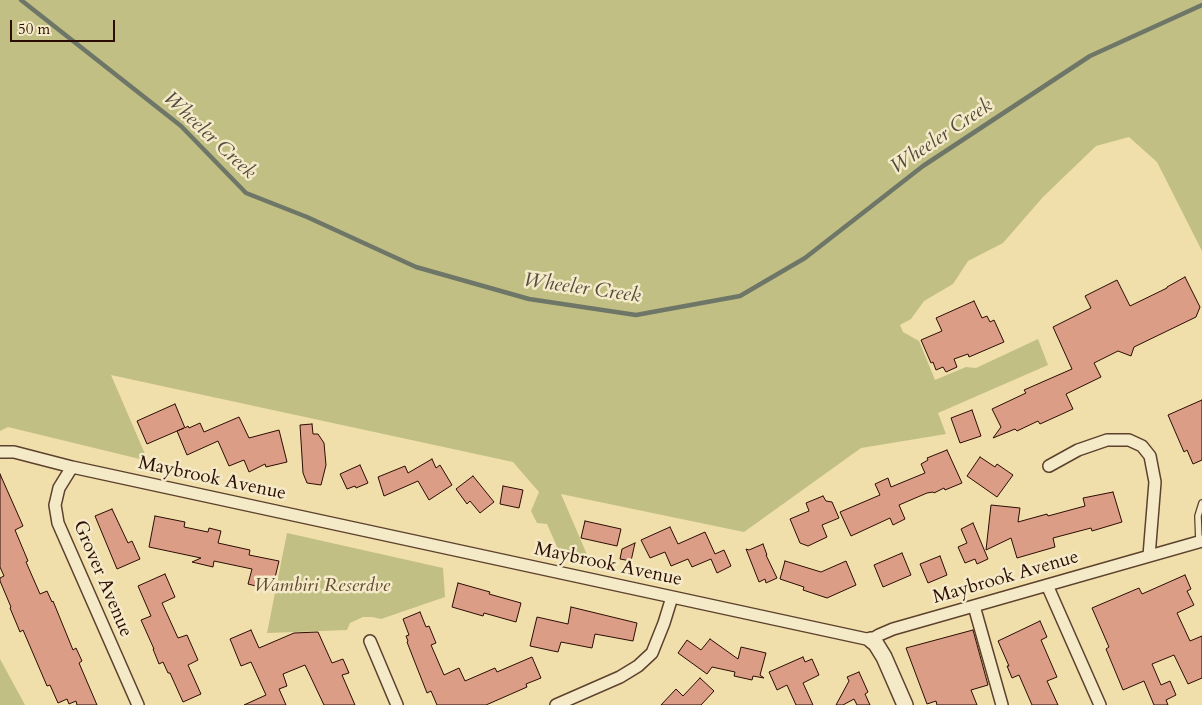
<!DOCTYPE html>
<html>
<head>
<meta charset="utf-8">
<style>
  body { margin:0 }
  #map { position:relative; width:1202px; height:705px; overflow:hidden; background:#f0deab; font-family:Cardo,serif }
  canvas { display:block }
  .scale { position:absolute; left:10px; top:20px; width:105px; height:22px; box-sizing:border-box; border:2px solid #2b0d03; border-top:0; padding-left:6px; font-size:15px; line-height:18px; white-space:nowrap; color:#2b0d03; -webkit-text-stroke:4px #f5eac8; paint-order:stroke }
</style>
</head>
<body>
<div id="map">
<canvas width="1202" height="705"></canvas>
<div class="scale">50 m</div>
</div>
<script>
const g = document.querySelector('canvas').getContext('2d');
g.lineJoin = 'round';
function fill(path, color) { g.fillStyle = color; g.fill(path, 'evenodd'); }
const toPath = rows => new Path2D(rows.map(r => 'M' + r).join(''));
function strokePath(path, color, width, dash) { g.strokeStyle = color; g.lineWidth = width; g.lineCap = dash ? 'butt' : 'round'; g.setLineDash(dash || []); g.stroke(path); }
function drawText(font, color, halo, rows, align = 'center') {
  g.font = font + ' Cardo,serif'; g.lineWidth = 5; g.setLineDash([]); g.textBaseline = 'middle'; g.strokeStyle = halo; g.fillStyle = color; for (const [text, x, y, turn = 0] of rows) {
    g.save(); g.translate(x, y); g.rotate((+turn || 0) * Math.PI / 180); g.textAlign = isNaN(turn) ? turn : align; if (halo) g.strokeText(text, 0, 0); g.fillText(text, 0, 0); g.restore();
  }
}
fill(toPath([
  [0,0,1202,0,1202,251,1157,162,1129,137,1096,146,1043,197,1003,243,968,261,953,284,924,301,911,319,900,325,903,332,919,341,935,380,966,367,976,368,1038,339,1048,365,938,413,946,434,861,448,744,532,561,494,588,557,558,549,547,524,537,523,531,511,539,492,513,462,111,375,148,461,8,427,0,431],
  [287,533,443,568,445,597,381,619,372,617,363,617,350,623,347,630,267,633],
  [0,659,25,705,0,705]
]), '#c1bf84');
strokePath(toPath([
  [21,0,181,126,246,193,307,217,416,267,529,299,636,315,740,296,805,258,923,166,1090,56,1202,5]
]), '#6e7668', 4.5);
const building = toPath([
  [1185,277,1200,307,1196,317,1134,347,1131,356,1118,351,1094,363,1101,377,1066,394,1073,409,1040,424,1038,421,1017,431,1015,429,993,438,1001,427,992,409,1026,393,1024,390,1072,369,1053,327,1091,308,1085,296,1117,280,1130,306,1167,288,1167,287,1185,277],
  [974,301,982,318,987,316,990,322,994,320,1004,342,969,357,968,354,954,359,957,367,946,372,943,367,936,370,933,362,931,363,921,340,942,331,936,318,974,301],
  [1202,400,1202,460,1193,464,1187,450,1184,452,1168,415,1202,400],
  [175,404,185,428,188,426,189,428,200,423,204,432,239,417,249,438,279,430,287,462,266,467,265,464,249,472,244,460,229,466,218,441,187,455,177,431,184,428,147,444,137,421,175,404],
  [972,410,981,436,960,443,951,418,972,410],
  [312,424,313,434,318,434,324,443,326,465,321,485,307,483,303,473,300,425,312,424],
  [947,450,962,483,945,490,944,488,934,493,933,492,927,493,899,505,905,519,893,525,890,518,851,536,840,512,880,495,875,484,888,478,891,487,925,473,921,464,928,460,927,458,947,450],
  [980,457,995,467,997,464,1013,475,997,497,967,476,980,457],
  [432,459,436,468,440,465,452,485,429,500,418,481,384,496,378,477,405,466,408,473,432,459],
  [360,465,368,483,356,488,355,486,347,489,340,474,360,465],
  [0,474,23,526,15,530,28,561,26,562,40,594,47,591,52,602,53,601,73,650,76,648,82,661,79,663,97,705,77,705,76,701,69,704,67,699,58,703,50,685,47,686,23,630,20,632,10,608,11,607,0,581,0,578,4,576,0,567,0,474],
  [473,476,494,502,480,513,470,501,467,504,456,489,473,476],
  [503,486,523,490,519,508,500,504,503,486],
  [1113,492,1122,522,1092,531,1091,528,1053,538,1055,547,1017,558,1011,538,986,550,991,505,1020,508,1018,522,1047,514,1048,516,1085,506,1083,498,1113,492],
  [823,496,826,501,832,502,839,518,822,525,827,537,808,546,800,543,790,519,809,511,806,503,823,496],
  [112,509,128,543,132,541,140,559,117,569,95,516,112,509],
  [155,516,185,522,184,527,208,532,209,528,221,531,218,543,250,550,249,555,279,561,272,590,248,584,252,569,214,561,213,567,192,562,201,558,149,547,155,516],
  [585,521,621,529,617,546,581,538,585,521],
  [973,523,988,559,977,564,975,559,965,563,958,547,967,543,961,529,973,523],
  [670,527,678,544,705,532,715,554,724,550,731,566,717,573,711,559,692,567,688,559,671,566,665,552,650,558,641,540,670,527],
  [635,543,631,561,620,559,622,549,635,543],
  [763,544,767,555,766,555,777,578,766,583,765,579,759,582,746,549,749,550,763,544],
  [902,553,911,575,883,587,874,565,902,553],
  [940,556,947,575,928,583,920,564,940,556],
  [785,561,821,572,846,561,856,585,827,598,803,590,804,587,780,579,785,561],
  [165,574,175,597,162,603,178,638,187,635,198,660,188,665,201,694,183,702,170,673,168,673,163,662,159,664,153,649,154,649,141,620,151,616,138,586,165,574],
  [1185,575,1191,589,1187,591,1194,605,1177,613,1190,641,1202,636,1202,678,1188,684,1174,655,1152,664,1161,685,1170,681,1176,695,1166,700,1168,705,1154,705,1144,681,1123,690,1106,649,1109,647,1092,608,1139,588,1142,594,1185,575],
  [458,583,490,592,489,594,521,603,516,622,484,613,483,616,452,607,458,583],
  [571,607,637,623,633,641,595,634,592,648,561,642,558,652,530,646,537,617,568,624,571,607],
  [420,612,426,627,429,626,436,643,431,645,444,675,459,668,465,681,495,668,497,672,532,657,541,678,526,684,527,687,486,705,437,705,431,691,427,693,414,660,407,642,408,641,406,636,409,635,403,619,420,612],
  [1040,621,1047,637,1041,640,1057,677,1047,681,1058,705,1032,705,1019,675,1012,678,1007,666,1009,666,998,641,1040,621],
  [251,630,259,648,294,633,318,632,332,663,343,659,349,673,342,675,355,705,324,705,305,665,283,674,287,686,279,689,286,705,244,705,266,695,251,662,241,666,230,639,251,630],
  [973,630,988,685,971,690,977,705,937,705,936,701,927,704,906,648,973,630],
  [710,639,738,659,741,647,766,653,760,675,764,678,753,676,752,680,734,676,735,672,712,667,707,674,678,653,687,640,701,650,710,639],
  [803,657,805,662,812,659,819,675,803,683,813,705,796,705,787,685,777,690,769,672,803,657],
  [859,672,868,692,865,694,870,705,857,705,854,699,843,705,836,705,849,681,847,677,859,672],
  [700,678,714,691,701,705,661,705,676,689,683,696,700,678]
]);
fill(building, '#db9d85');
strokePath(building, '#2b0d03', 1);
const service = toPath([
  [1199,542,1198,516,1202,503]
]);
const minor = toPath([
  [0,452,14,452,72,467,871,640,879,635,893,629,1202,541],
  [1049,466,1078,450,1107,440,1129,440,1142,446,1150,456,1155,482,1149,556],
  [72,467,59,488,55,505,58,523,138,705],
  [1047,585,1100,705],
  [974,606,1002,705],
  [370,641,397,705],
  [556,705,620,677,638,666,652,653,664,623,672,597]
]);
const tertiary = toPath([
  [871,640,876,644,884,657,905,705]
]);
strokePath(service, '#5c412d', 8);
strokePath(minor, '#5c412d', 14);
strokePath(tertiary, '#5c412d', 18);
strokePath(service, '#f5eac8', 5.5);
strokePath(minor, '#f5eac8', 11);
strokePath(tertiary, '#f5eac8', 15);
drawText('19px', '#2b0d03', '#f5eac8', [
  ["Maybrook Avenue",212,479,12],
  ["Maybrook Avenue",608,565,12],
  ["Maybrook Avenue",1006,578,-16],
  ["Grover Avenue",102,579,67]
]);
drawText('italic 19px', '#604b30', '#f5eac8', [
  ["Wambiri Reserdve",322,587]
]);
drawText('italic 20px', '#524a3e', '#f5eac8', [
  ["Wheeler Creek",209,136,43],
  ["Wheeler Creek",942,137,-34],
  ["Wheeler Creek",582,289,8]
]);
</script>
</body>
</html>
